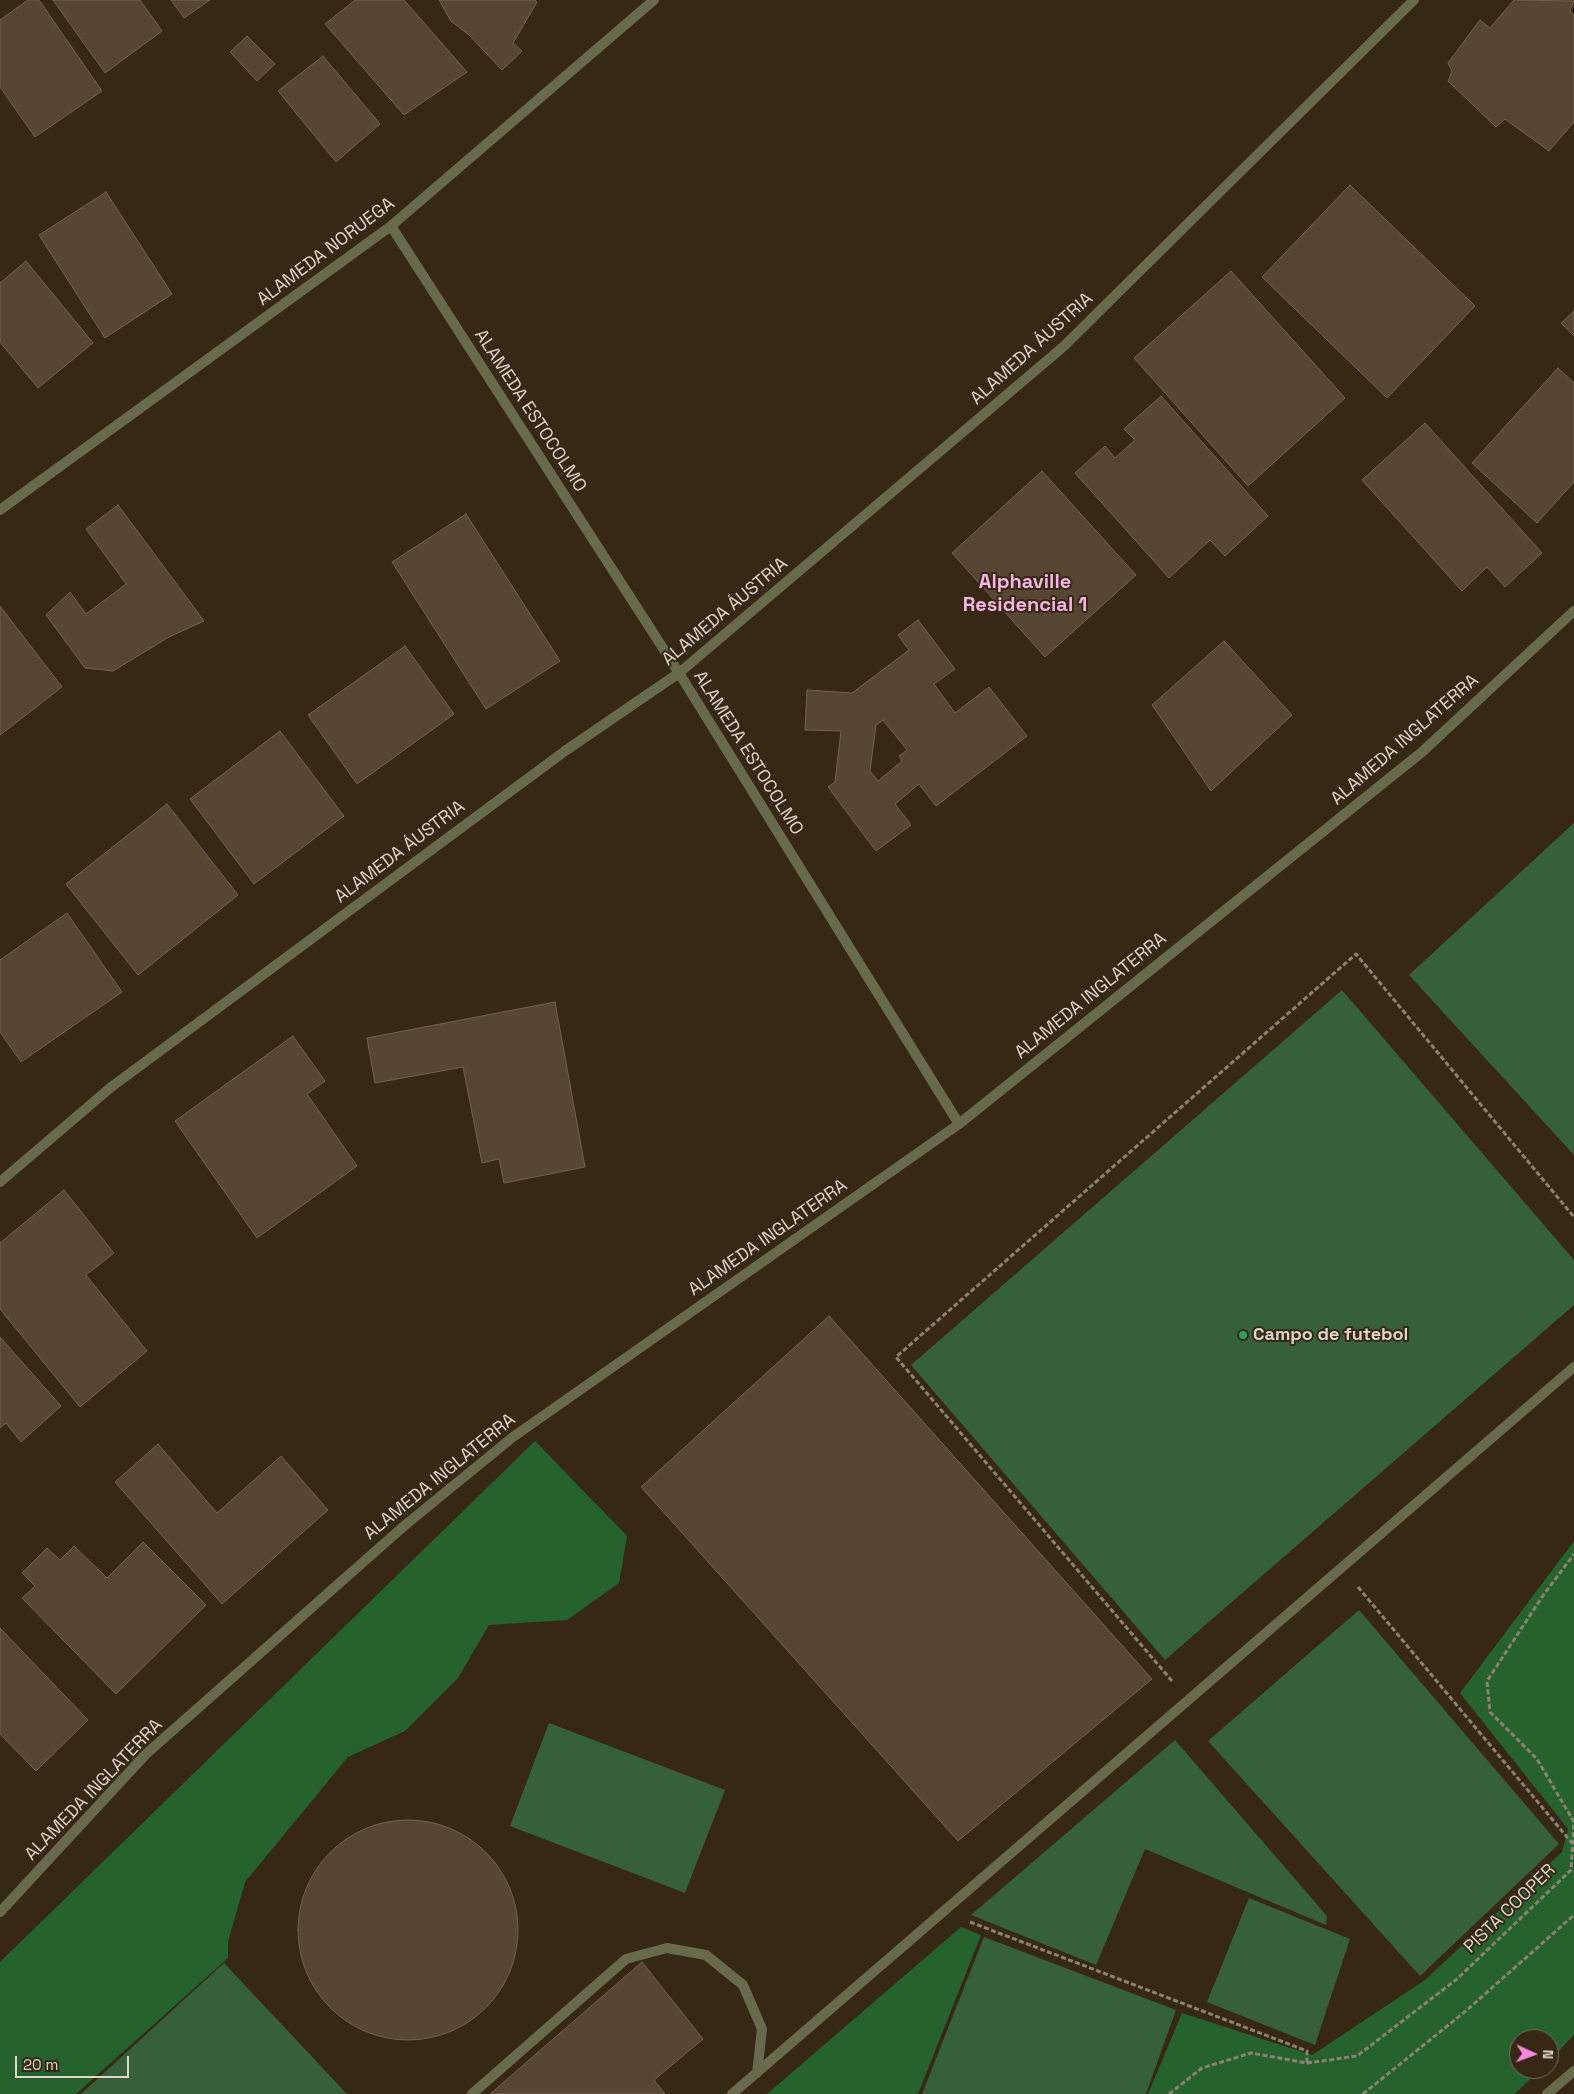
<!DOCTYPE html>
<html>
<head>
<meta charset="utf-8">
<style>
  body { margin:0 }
  #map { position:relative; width:1574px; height:2094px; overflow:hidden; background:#372816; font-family:"Space Grotesk",sans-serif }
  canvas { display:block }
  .north { position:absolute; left:1509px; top:2029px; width:50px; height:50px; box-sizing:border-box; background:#372816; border:1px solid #7a6d5e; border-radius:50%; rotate:92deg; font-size:14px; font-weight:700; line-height:20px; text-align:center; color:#dfd5ca }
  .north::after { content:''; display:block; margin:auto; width:18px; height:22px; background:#fe86e0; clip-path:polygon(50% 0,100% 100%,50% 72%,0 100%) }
  .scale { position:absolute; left:15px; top:2056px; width:114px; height:22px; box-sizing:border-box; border:2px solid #dfd5ca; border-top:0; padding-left:6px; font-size:15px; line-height:18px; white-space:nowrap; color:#dfd5ca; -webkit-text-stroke:4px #372816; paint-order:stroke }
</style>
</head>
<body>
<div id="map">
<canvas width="1574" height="2094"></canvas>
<div class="north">N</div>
<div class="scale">20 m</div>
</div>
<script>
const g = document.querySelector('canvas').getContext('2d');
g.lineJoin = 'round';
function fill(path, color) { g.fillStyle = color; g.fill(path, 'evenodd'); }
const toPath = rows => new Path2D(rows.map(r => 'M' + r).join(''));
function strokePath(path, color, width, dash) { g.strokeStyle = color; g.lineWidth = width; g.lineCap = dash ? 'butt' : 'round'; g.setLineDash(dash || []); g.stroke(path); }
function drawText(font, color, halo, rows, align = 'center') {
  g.font = font + ' "Space Grotesk",sans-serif'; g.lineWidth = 4; g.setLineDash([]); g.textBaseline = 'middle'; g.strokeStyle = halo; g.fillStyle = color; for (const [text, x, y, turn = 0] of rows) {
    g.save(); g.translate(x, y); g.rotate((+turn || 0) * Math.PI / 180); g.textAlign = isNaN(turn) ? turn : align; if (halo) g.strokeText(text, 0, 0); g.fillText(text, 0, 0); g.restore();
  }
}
fill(toPath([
  [1574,823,1574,1155,1409,975],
  [1342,990,1574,1260,1574,1305,1165,1660,911,1365],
  [1359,1610,1559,1844,1420,1976,1208,1741],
  [549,1723,725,1790,685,1893,510,1826],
  [1175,1740,1327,1916,1326,1925,1145,1849,1096,1965,971,1915],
  [1249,1898,1350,1939,1315,2045,1207,2002],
  [984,1937,1176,2010,1146,2094,922,2094],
  [224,1963,347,2094,80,2094,81,2094]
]), '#356039');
fill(toPath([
  [535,1441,627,1536,619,1583,567,1620,489,1625,458,1678,405,1731,348,1757,245,1882,228,1942,228,1958,76,2094,0,2094,0,1962],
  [1574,1541,1574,2035,1549,2061,1549,2039,1519,2039,1519,2069,1540,2069,1515,2094,1148,2094,1182,2013,1312,2055,1425,1980,1562,1852,1568,1829,1460,1693],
  [961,1927,981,1935,918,2094,767,2094]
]), '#25622d');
const building = toPath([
  [28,0,39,0,102,91,35,137,0,87,0,20,28,0],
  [53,0,140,0,162,31,105,73,53,0],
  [171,0,210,0,184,18,171,0],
  [355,0,404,0,467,72,404,115,325,24,355,0],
  [439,0,535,0,537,2,513,43,522,51,502,70,469,35,451,21,439,0],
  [1514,0,1574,1,1570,11,1574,15,1574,122,1549,151,1505,119,1496,127,1448,81,1452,71,1448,63,1480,20,1490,28,1514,0],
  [247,36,275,64,257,81,230,52,247,36],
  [323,56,380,124,336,162,278,91,323,56],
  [1350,185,1475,306,1387,398,1262,277,1350,185],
  [106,192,172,294,105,338,39,235,106,192],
  [26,261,93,343,38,388,0,342,0,283,26,261],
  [1231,271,1345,398,1248,486,1134,358,1231,271],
  [1574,311,1574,336,1561,323,1574,311],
  [1558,368,1574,383,1574,482,1537,523,1472,463,1558,368],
  [1161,396,1268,516,1225,556,1210,540,1169,578,1075,473,1105,446,1115,458,1135,440,1124,429,1161,396],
  [1425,423,1542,553,1505,587,1487,567,1462,591,1362,480,1425,423],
  [1042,471,1136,575,1045,657,952,553,1042,471],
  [118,505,204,621,169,637,113,671,85,668,46,615,70,592,86,614,126,584,86,529,118,505],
  [466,514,560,661,486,709,392,562,466,514],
  [0,606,62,687,0,735,0,606],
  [918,620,955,669,934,684,955,713,989,687,1027,736,936,806,919,784,895,804,911,825,876,851,828,787,835,782,841,731,805,730,807,690,852,693,909,650,898,635,918,620],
  [883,720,907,750,899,756,902,761,878,781,870,771,876,725,883,720],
  [1224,641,1292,715,1211,791,1152,705,1224,641],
  [405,646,454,714,357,784,308,715,405,646],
  [280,731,344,816,254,884,190,799,280,731],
  [167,804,238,895,138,975,66,884,167,804],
  [67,913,122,992,21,1062,0,1032,0,960,67,913],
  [555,1002,585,1167,504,1183,499,1159,482,1163,463,1067,375,1083,367,1038,555,1002],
  [293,1036,325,1081,307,1094,357,1166,257,1238,175,1121,293,1036],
  [64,1190,114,1253,86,1275,147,1351,80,1407,0,1309,0,1243,64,1190],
  [829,1316,1152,1679,958,1841,641,1487,829,1316],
  [0,1337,61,1406,21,1442,6,1423,0,1428,0,1337],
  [158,1444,217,1513,281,1456,328,1510,222,1604,115,1482,158,1444],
  [143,1542,206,1605,116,1694,22,1598,35,1586,22,1573,47,1548,60,1560,74,1546,107,1578,143,1542],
  [0,1628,88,1720,36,1771,0,1734,0,1628],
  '298 1930a110 110 0 1 1 220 0a110 110 0 1 1-220 0Z',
  [642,1962,703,2039,654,2080,665,2094,490,2094,642,1962]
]);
fill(building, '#564633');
strokePath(building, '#73624e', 1);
strokePath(toPath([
  [1358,1587,1572,1843],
  [1172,1681,896,1357,1356,954,1574,1217],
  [970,1922,1307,2051,1307,2063],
  [1169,2094,1202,2068,1251,2053,1307,2063,1357,2056,1457,1979,1571,1870,1574,1822,1537,1759,1490,1712,1487,1681,1542,1597,1574,1554],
  [1363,2094,1467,2010,1574,1915]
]), '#8d8173', 3, [5, 2.5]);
strokePath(toPath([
  [472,2094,626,1959,667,1948,706,1955,743,1985,762,2029,757,2073],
  [732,2094,1574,1367]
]), '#686b4b', 10);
strokePath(toPath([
  [391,226,679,673,959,1124],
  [0,510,391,226,654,0],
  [0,1182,110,1088,565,751,679,673,1063,347,1414,0],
  [0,1912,146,1754,404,1526,513,1437,959,1124,1422,752,1574,611],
  [1547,2094,1574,2071]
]), '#686b4b', 10);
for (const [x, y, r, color] of [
  [1243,1335,5,"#2e9e5b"]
]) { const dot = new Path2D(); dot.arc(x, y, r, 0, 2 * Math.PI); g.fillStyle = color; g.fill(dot); strokePath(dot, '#372816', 2); }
drawText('18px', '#dfd5ca', '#372816', [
  ["ALAMEDA NORUEGA",326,252,-37],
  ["ALAMEDA ÁUSTRIA",1032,349,-42],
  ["ALAMEDA ESTOCOLMO",530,411,57],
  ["ALAMEDA ÁUSTRIA",725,612,-40],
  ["ALAMEDA INGLATERRA",1405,740,-41],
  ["ALAMEDA ESTOCOLMO",748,753,58],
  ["ALAMEDA ÁUSTRIA",400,852,-37],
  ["ALAMEDA INGLATERRA",1091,996,-39],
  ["ALAMEDA INGLATERRA",768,1238,-35],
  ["ALAMEDA INGLATERRA",440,1477,-39],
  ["ALAMEDA INGLATERRA",94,1790,-46],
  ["PISTA COOPER",1510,1909,-44]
]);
drawText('bold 18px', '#dfd5ca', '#372816', [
  ["Campo de futebol",1253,1335]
], 'left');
drawText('bold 20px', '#f8b4e4', '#372816', [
  ["Alphaville",1025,583],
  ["Residencial 1",1025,606]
]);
</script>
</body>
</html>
